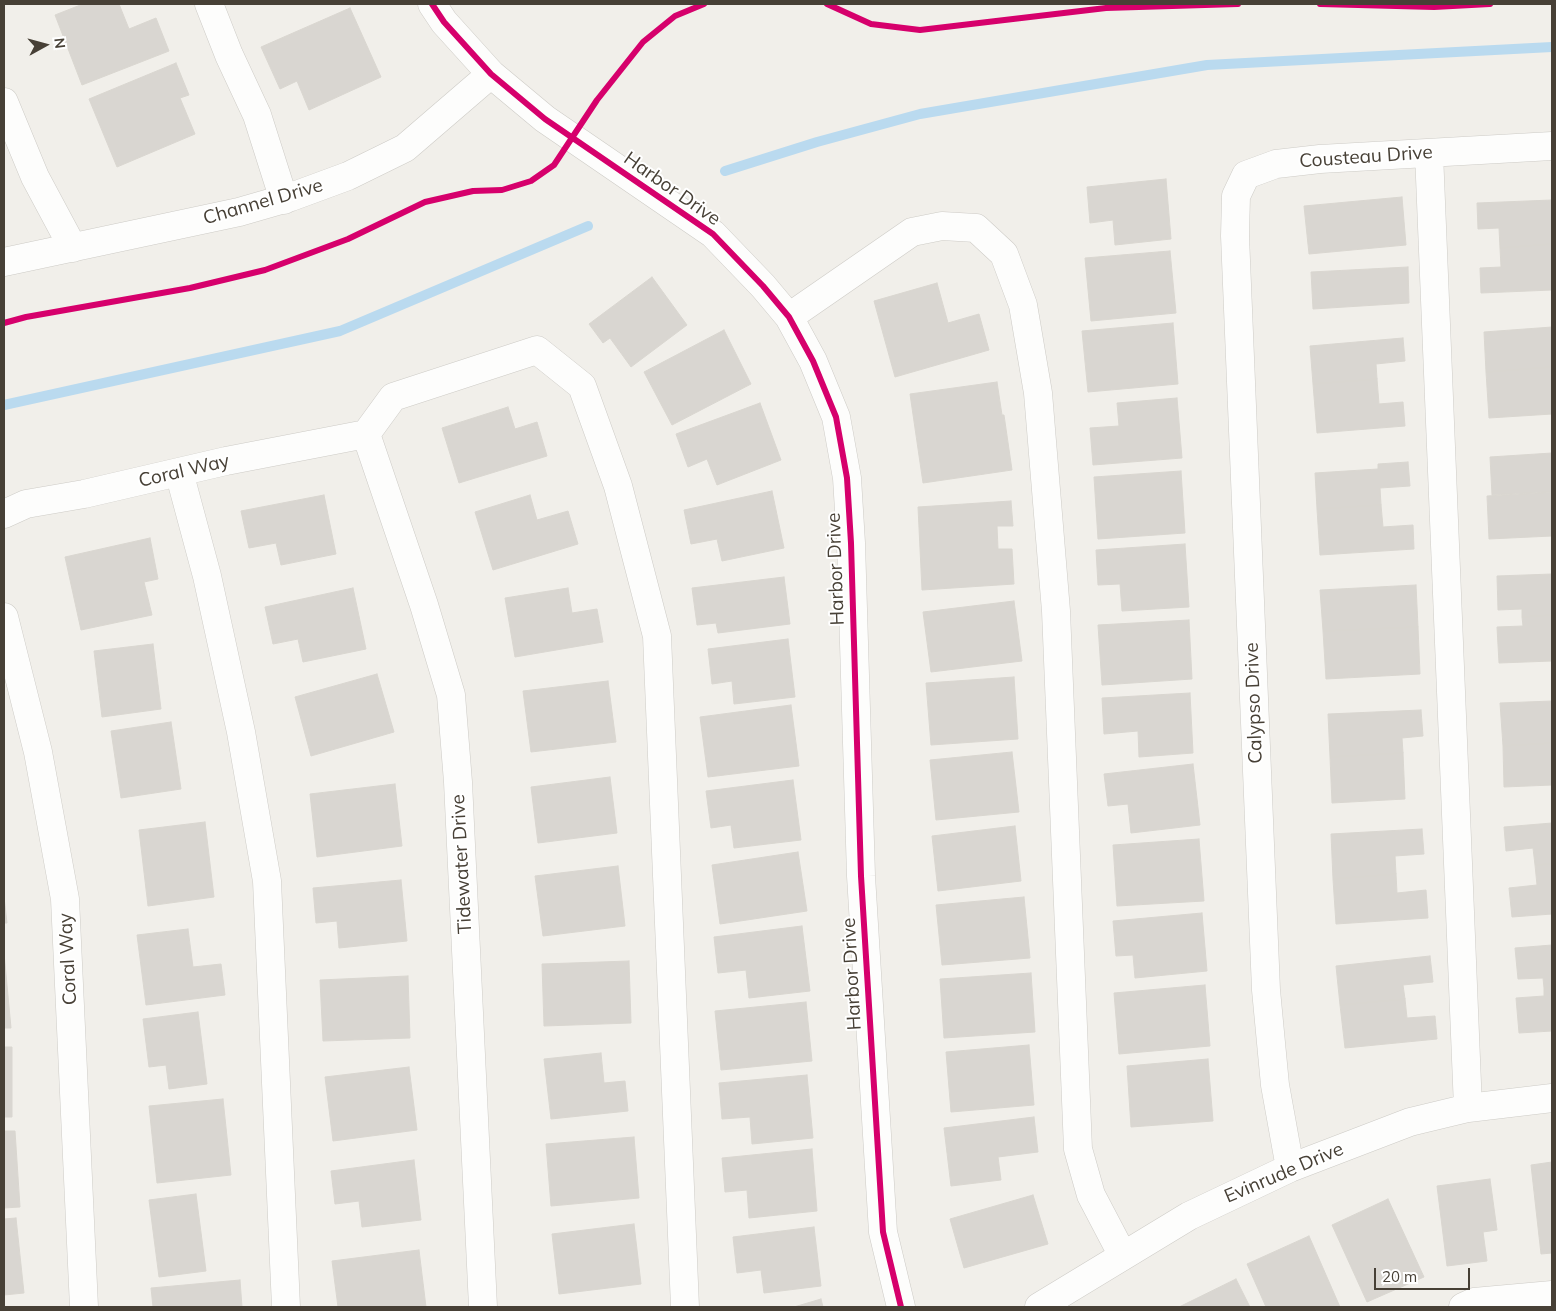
<!DOCTYPE html>
<html>
<head>
<meta charset="utf-8">
<style>
  body { margin:0 }
  #map { position:relative; width:1556px; height:1311px; overflow:hidden; background:#f1efea; font-family:Mulish,sans-serif }
  canvas { display:block }
  .frame { position:absolute; inset:0; border:5px solid #474036; pointer-events:none }
  .north { position:absolute; left:20px; top:20px; width:50px; height:50px; -webkit-text-stroke:4px #fff; paint-order:stroke; rotate:83deg; font-size:14px; font-weight:700; line-height:20px; text-align:center; color:#474036 }
  .north::after { content:''; display:block; margin:auto; width:18px; height:22px; background:#474036; clip-path:polygon(50% 0,100% 100%,50% 72%,0 100%) }
  .scale { position:absolute; left:1374px; top:1268px; width:96px; height:22px; box-sizing:border-box; border:2px solid #474036; border-top:0; padding-left:6px; font-size:15px; line-height:18px; white-space:nowrap; color:#474036; -webkit-text-stroke:4px #fff; paint-order:stroke }
</style>
</head>
<body>
<div id="map">
<canvas width="1556" height="1311"></canvas>
<div class="frame"></div>
<div class="north">N</div>
<div class="scale">20 m</div>
</div>
<script>
const g = document.querySelector('canvas').getContext('2d');
g.lineJoin = 'round';
const toPath = rows => new Path2D(rows.map(r => 'M' + r).join(''));
function strokePath(path, color, width, dash) { g.strokeStyle = color; g.lineWidth = width; g.lineCap = dash ? 'butt' : 'round'; g.setLineDash(dash || []); g.stroke(path); }
function fill(path, color) { g.fillStyle = color; g.fill(path, 'evenodd'); }
function drawText(font, color, halo, rows, align = 'center') {
  g.font = font + ' Mulish,sans-serif'; g.lineWidth = 4; g.setLineDash([]); g.textBaseline = 'middle'; g.strokeStyle = halo; g.fillStyle = color; for (const [text, x, y, turn = 0] of rows) {
    g.save(); g.translate(x, y); g.rotate((+turn || 0) * Math.PI / 180); g.textAlign = isNaN(turn) ? turn : align; if (halo) g.strokeText(text, 0, 0); g.fillText(text, 0, 0); g.restore();
  }
}
strokePath(toPath([
  [725,171,817,142,920,114,1207,65,1552,47],
  [4,405,340,331,588,226]
]), '#badaef', 10);
const building = toPath([
  [83,4,119,4,129,29,156,18,169,51,82,85,55,15,83,4],
  [350,8,381,77,309,110,297,81,280,89,261,47,350,8],
  [176,63,189,95,180,98,195,134,117,167,89,99,176,63],
  [1166,179,1171,239,1115,245,1113,220,1090,223,1087,187,1166,179],
  [1402,197,1406,245,1309,254,1304,206,1402,197],
  [1552,200,1552,244,1500,248,1499,228,1478,229,1477,203,1552,200],
  [1552,244,1552,290,1481,293,1480,268,1501,267,1500,248,1552,244],
  [1170,251,1176,313,1091,321,1085,258,1170,251],
  [1408,267,1409,303,1313,309,1311,272,1408,267],
  [652,277,687,325,631,367,610,338,603,343,589,324,652,277],
  [937,283,948,323,979,314,989,350,895,377,874,301,937,283],
  [1173,323,1178,384,1088,392,1082,331,1173,323],
  [1552,327,1552,367,1486,372,1484,332,1552,327],
  [724,330,751,384,672,425,644,372,724,330],
  [1403,338,1405,361,1376,364,1377,379,1313,384,1310,346,1403,338],
  [1552,367,1552,414,1489,418,1486,372,1552,367],
  [1377,379,1379,404,1403,402,1405,426,1317,433,1313,384,1377,379],
  [997,382,1002,415,1004,415,1012,470,923,483,910,394,997,382],
  [1177,398,1182,458,1093,465,1090,428,1119,426,1117,403,1177,398],
  [760,403,781,460,717,485,707,459,688,467,676,434,760,403],
  [508,407,515,429,537,422,547,456,459,483,442,428,508,407],
  [1552,453,1552,492,1492,495,1490,457,1552,453],
  [1408,462,1410,486,1380,488,1381,505,1317,509,1315,473,1378,469,1378,464,1408,462],
  [1181,471,1185,533,1098,539,1094,477,1181,471],
  [772,491,784,548,722,561,717,539,691,544,684,510,772,491],
  [1552,492,1552,536,1489,539,1487,496,1552,492],
  [324,495,336,554,281,565,276,543,249,548,241,511,324,495],
  [530,495,537,520,568,511,578,544,493,570,475,512,530,495],
  [1011,501,1013,526,997,526,998,549,1012,549,1014,584,922,590,918,507,1011,501],
  [1381,505,1383,527,1413,525,1414,549,1320,555,1317,509,1381,505],
  [150,538,158,579,144,582,152,615,81,630,65,557,150,538],
  [1185,544,1189,607,1122,611,1120,584,1098,585,1096,550,1185,544],
  [1552,574,1552,615,1522,617,1522,609,1498,610,1497,576,1552,574],
  [784,577,790,624,718,633,716,623,697,625,692,588,784,577],
  [1416,585,1418,627,1323,631,1320,590,1416,585],
  [353,588,366,649,303,662,298,639,273,644,265,607,353,588],
  [568,588,572,613,597,609,603,642,515,657,505,598,568,588],
  [1014,601,1022,661,931,672,923,612,1014,601],
  [1552,615,1552,661,1499,663,1497,627,1523,626,1522,617,1552,615],
  [1189,620,1192,679,1102,685,1098,625,1189,620],
  [1418,627,1420,674,1326,679,1323,631,1418,627],
  [788,639,795,697,734,704,732,681,712,684,708,649,788,639],
  [153,644,161,709,102,717,94,651,153,644],
  [377,674,394,732,311,756,295,697,377,674],
  [1014,677,1018,739,931,745,926,683,1014,677],
  [608,681,616,742,531,752,523,691,608,681],
  [1190,693,1193,753,1139,757,1138,731,1104,734,1102,698,1190,693],
  [1552,701,1552,743,1503,746,1500,703,1552,701],
  [791,705,799,766,708,777,700,717,791,705],
  [1421,710,1423,736,1402,738,1403,753,1330,757,1328,714,1421,710],
  [171,722,181,789,121,798,111,731,171,722],
  [1552,743,1552,785,1504,787,1503,746,1552,743],
  [1012,752,1019,812,936,820,930,760,1012,752],
  [1403,753,1405,799,1332,803,1330,757,1403,753],
  [1193,764,1200,825,1131,833,1128,804,1108,806,1104,774,1193,764],
  [610,777,617,833,538,843,531,787,610,777],
  [793,780,801,840,734,848,731,825,711,828,706,791,793,780],
  [395,784,402,846,317,857,310,794,395,784],
  [205,822,214,897,148,906,139,830,205,822],
  [1552,823,1552,864,1535,865,1533,848,1506,851,1504,827,1552,823],
  [1015,826,1021,881,938,891,932,836,1015,826],
  [1422,829,1424,854,1395,856,1396,874,1333,879,1331,834,1422,829],
  [1199,839,1204,901,1117,906,1113,845,1199,839],
  [798,852,807,911,720,924,712,865,798,852],
  [1552,864,1552,914,1512,917,1509,888,1537,885,1535,865,1552,864],
  [618,866,625,926,543,936,535,876,618,866],
  [1396,874,1397,893,1426,890,1428,918,1336,924,1333,879,1396,874],
  [401,880,407,941,339,948,337,921,316,923,313,888,401,880],
  [4,897,7,923,4,923,4,897],
  [1024,897,1030,958,942,965,936,905,1024,897],
  [1202,913,1207,971,1135,978,1133,955,1116,956,1113,921,1202,913],
  [802,926,810,991,749,998,746,970,718,973,714,937,802,926],
  [188,929,193,967,221,964,225,995,146,1005,137,935,188,929],
  [1552,945,1552,987,1544,988,1543,978,1518,979,1515,948,1552,945],
  [4,953,11,1028,4,1028,4,953],
  [1430,956,1433,982,1403,985,1405,999,1340,1005,1336,966,1430,956],
  [629,961,631,1023,544,1026,542,964,629,961],
  [1031,973,1035,1032,944,1038,940,979,1031,973],
  [408,976,410,1038,323,1041,320,980,408,976],
  [1205,985,1210,1046,1119,1054,1114,993,1205,985],
  [1552,987,1552,1031,1519,1033,1516,998,1544,996,1544,988,1552,987],
  [1405,999,1407,1018,1435,1016,1437,1039,1345,1048,1340,1005,1405,999],
  [806,1002,812,1061,721,1070,715,1011,806,1002],
  [198,1012,207,1084,169,1089,166,1065,149,1067,143,1019,198,1012],
  [1029,1045,1034,1105,951,1112,946,1052,1029,1045],
  [4,1047,12,1047,12,1117,4,1117,4,1047],
  [601,1053,604,1083,625,1081,628,1111,551,1119,544,1059,601,1053],
  [1208,1059,1213,1121,1131,1127,1127,1066,1208,1059],
  [409,1067,417,1130,333,1141,325,1077,409,1067],
  [807,1075,813,1138,752,1144,750,1117,722,1119,719,1083,807,1075],
  [223,1099,231,1175,157,1183,149,1106,223,1099],
  [1034,1117,1038,1152,998,1157,1001,1180,951,1186,944,1128,1034,1117],
  [4,1131,15,1131,20,1207,4,1208,4,1131],
  [634,1137,639,1198,551,1206,546,1144,634,1137],
  [812,1149,817,1211,749,1218,747,1190,725,1192,722,1158,812,1149],
  [414,1160,421,1220,362,1227,359,1201,335,1204,331,1171,414,1160],
  [1552,1162,1552,1253,1541,1254,1531,1165,1552,1162],
  [1490,1179,1497,1230,1483,1232,1487,1261,1447,1266,1437,1186,1490,1179],
  [196,1194,206,1271,159,1277,149,1200,196,1194],
  [1033,1195,1048,1244,964,1268,950,1219,1033,1195],
  [1388,1199,1424,1277,1367,1302,1332,1225,1388,1199],
  [16,1218,24,1293,4,1295,4,1219,16,1218],
  [634,1224,641,1284,559,1294,552,1234,634,1224],
  [814,1227,821,1286,764,1293,761,1270,737,1273,733,1237,814,1227],
  [1309,1236,1340,1307,1266,1307,1247,1264,1309,1236],
  [419,1250,426,1307,338,1307,332,1261,419,1250],
  [1236,1279,1250,1307,1179,1307,1236,1279],
  [240,1280,242,1307,153,1307,151,1288,240,1280],
  [821,1299,823,1307,794,1307,821,1299]
]);
fill(building, '#d9d6d1');
strokePath(building, '#d9d6d0', 1);
const minor = toPath([
  [209,4,229,55,257,115,284,200],
  [432,4,444,22,491,74,545,119,713,234,763,286,789,317,813,361,836,417,847,478,851,543,861,876,883,1232,901,1307],
  [4,102,35,177,73,248],
  [1429,153,1468,1108],
  [4,262,239,212,291,197,348,176,405,148,491,74],
  [789,317,912,232,942,226,976,228,1004,254,1023,305,1038,393,1056,611,1078,1149,1091,1195,1123,1256],
  [366,434,393,397,537,350,582,386,618,486,657,636,685,1307],
  [366,434,424,605,451,695,458,782,483,1307],
  [179,472,207,576,241,732,267,881,286,1307],
  [4,514,26,504,84,494,226,461,366,434],
  [4,617,38,752,65,899,84,1307],
  [1290,1168,1275,1085,1266,990,1235,236,1236,196,1246,175,1276,164,1320,159,1552,146],
  [1039,1307,1189,1216,1290,1168,1410,1122,1468,1108,1552,1098],
  [1463,1307,1474,1302,1552,1295]
]);
strokePath(minor, '#cdcbc6', 29);
strokePath(minor, '#fdfdfc', 28);
strokePath(toPath([
  [432,4,444,22,491,74,545,119,713,234,763,286,789,317,813,361,836,417,847,478,851,543,861,876,883,1232,901,1307],
  [827,4,871,24,920,30,1106,8,1238,4],
  [1320,4,1434,7,1490,4],
  [4,323,26,317,190,288,265,270,348,239,425,202,473,191,502,190,531,181,554,165,597,100,643,42,675,16,704,4]
]), '#d6006c', 6);
drawText('19px', '#474036', '#fff', [
  ["Cousteau Drive",1366,157,-4],
  ["Harbor Drive",672,189,35],
  ["Channel Drive",263,202,-16],
  ["Coral Way",184,471,-13],
  ["Harbor Drive",836,569,-92],
  ["Calypso Drive",1254,703,-92],
  ["Tidewater Drive",462,864,-93],
  ["Coral Way",68,959,-93],
  ["Harbor Drive",852,974,-93],
  ["Evinrude Drive",1284,1173,-23]
]);
</script>
</body>
</html>
